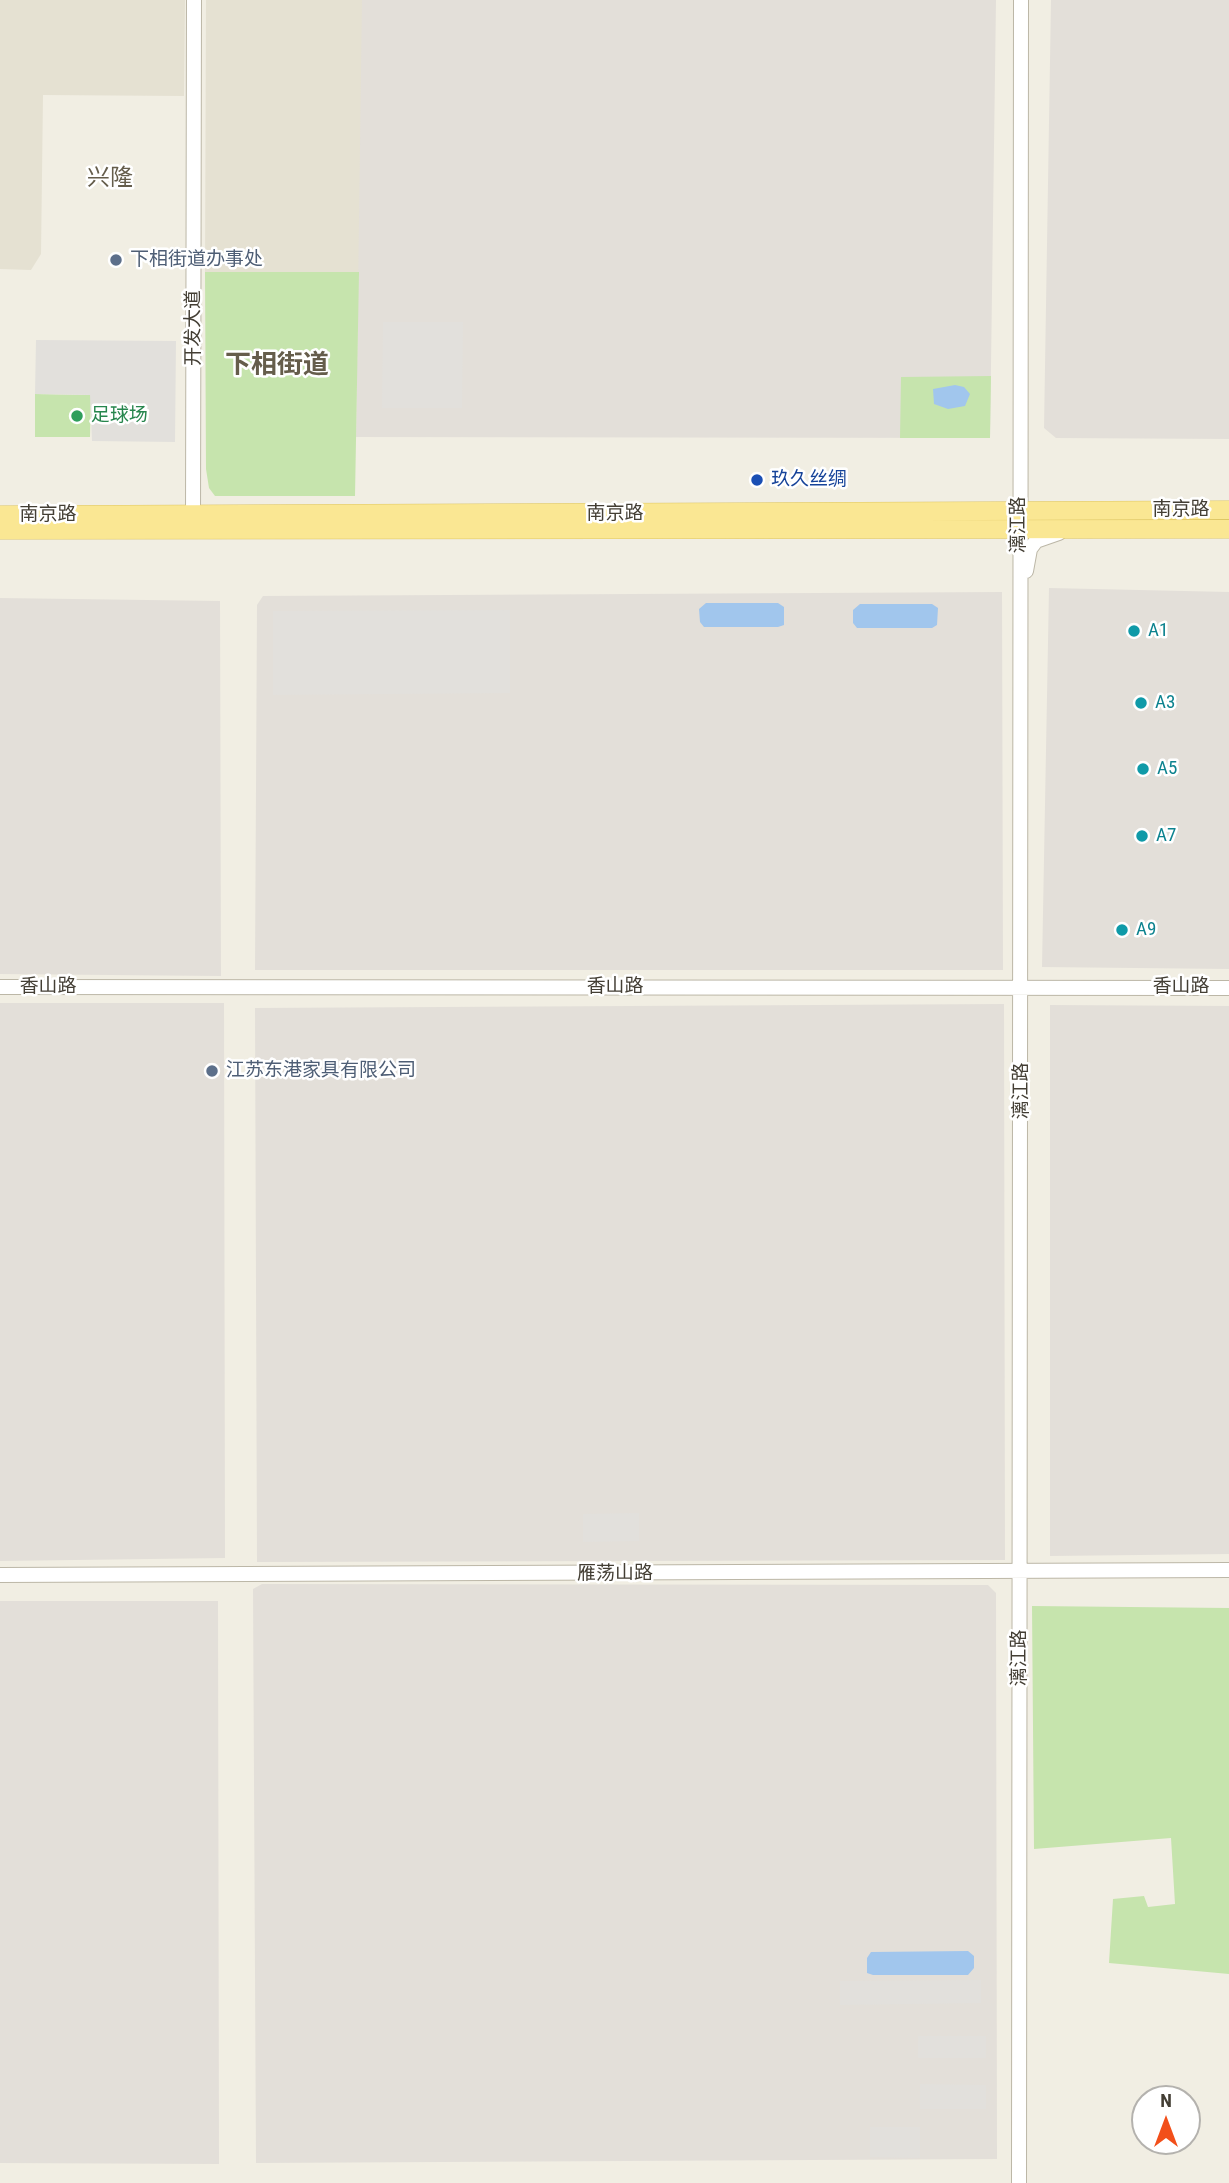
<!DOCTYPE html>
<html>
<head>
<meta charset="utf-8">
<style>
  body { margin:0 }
  #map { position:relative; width:1229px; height:2183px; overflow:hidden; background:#f1eee3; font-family:"Roboto Condensed",sans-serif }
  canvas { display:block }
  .north { position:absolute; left:1131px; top:2085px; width:70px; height:70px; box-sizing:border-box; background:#fff; border:2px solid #b4b2ae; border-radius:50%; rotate:0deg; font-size:19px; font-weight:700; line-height:28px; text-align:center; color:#433e34 }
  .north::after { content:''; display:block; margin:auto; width:24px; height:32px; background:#f24f1a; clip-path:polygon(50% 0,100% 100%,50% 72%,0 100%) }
</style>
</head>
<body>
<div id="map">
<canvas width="1229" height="2183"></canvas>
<div class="north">N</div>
</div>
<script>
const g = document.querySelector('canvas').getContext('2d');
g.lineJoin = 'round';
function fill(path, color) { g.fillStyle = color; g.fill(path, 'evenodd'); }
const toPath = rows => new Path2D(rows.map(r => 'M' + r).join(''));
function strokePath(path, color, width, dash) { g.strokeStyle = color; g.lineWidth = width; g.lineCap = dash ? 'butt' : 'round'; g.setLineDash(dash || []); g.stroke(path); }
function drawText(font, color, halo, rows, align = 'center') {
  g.font = font + ' "Roboto Condensed","Noto Sans SC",sans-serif'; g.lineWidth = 5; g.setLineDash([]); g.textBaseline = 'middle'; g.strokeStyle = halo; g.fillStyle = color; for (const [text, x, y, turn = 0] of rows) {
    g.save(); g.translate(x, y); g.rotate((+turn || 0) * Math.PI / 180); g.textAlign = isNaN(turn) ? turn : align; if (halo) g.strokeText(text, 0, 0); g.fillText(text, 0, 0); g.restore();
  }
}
fill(toPath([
  [0,0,185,0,184,96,43,95,41,254,31,270,0,269],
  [206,0,363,0,359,272,205,272]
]), '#e5e1d2');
fill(toPath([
  [362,0,996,0,990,438,356,437],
  [1051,0,1229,0,1229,439,1056,438,1044,428],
  [1049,588,1229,592,1229,969,1042,967],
  [1002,592,1003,970,255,970,257,605,263,596],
  [0,598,220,601,221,976,0,974],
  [0,1003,224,1003,225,1558,0,1561],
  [1004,1004,1005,1560,257,1562,255,1008],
  [1050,1005,1229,1006,1229,1554,1050,1556],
  [262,1584,988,1585,996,1593,997,2159,256,2163,253,1589],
  [0,1601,218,1601,219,2164,0,2163]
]), '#e3dfd9');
fill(toPath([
  [205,272,359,272,355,496,215,496,209,488,206,469],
  [991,376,990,438,900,438,901,377],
  [35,394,91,395,90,437,35,437],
  [1032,1606,1229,1608,1229,1974,1109,1963,1113,1899,1144,1896,1148,1907,1175,1904,1171,1838,1034,1849]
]), '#c6e4ad');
fill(toPath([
  [383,322,463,322,462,408,382,408],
  [36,340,176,341,175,442,92,441,90,395,35,394],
  [510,610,510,693,273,695,273,611],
  [639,1513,639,1541,583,1542,583,1514],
  [981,1980,981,2003,840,2005,840,1981],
  [918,2036,986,2036,986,2058,918,2058],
  [920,2084,986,2085,986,2109,920,2109],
  [870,2127,920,2127,920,2158,870,2157]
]), '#e2e0dc');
fill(toPath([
  [955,385,964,387,970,394,965,406,948,409,934,404,933,389],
  [706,603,778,603,784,607,784,625,778,627,704,627,700,622,699,609],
  [860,604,932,604,938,608,937,625,932,628,857,628,853,623,853,610],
  [968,1951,974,1956,974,1968,968,1975,873,1975,867,1973,867,1958,871,1952]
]), '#a1c6ed');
const minor = toPath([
  [193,524,194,0],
  [1026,571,1030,549,1036,541,1059,533],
  [0,987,1229,988],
  [0,1575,1229,1570],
  [1019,2183,1021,0]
]);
const major = toPath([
  [0,515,1229,510],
  [0,530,1229,529]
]);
strokePath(minor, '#bcb7a7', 16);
strokePath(major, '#dec664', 19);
strokePath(minor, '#fff', 14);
strokePath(major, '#fae793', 18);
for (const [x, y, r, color] of [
  [116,260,7,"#5c6f8a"],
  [77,416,7,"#2e9e5b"],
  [757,480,7,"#1a4fb4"],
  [1134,631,7,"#0f9aa8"],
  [1141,703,7,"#0f9aa8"],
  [1143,769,7,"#0f9aa8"],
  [1142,836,7,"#0f9aa8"],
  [1122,930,7,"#0f9aa8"],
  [212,1071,7,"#5c6f8a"]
]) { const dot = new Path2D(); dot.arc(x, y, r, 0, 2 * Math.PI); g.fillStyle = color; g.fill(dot); strokePath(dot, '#fff', 2.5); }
drawText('19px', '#4e5e75', '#fff', [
  ["下相街道办事处",130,260],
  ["江苏东港家具有限公司",226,1071]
], 'left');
drawText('19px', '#433e34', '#fff', [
  ["开发大道",194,328,-90],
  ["南京路",1181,510],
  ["南京路",615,514],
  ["南京路",48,515],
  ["漓江路",1019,525,-90],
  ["香山路",48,987],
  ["香山路",615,987],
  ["香山路",1181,987],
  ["漓江路",1022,1091,-90],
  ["雁荡山路",615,1574],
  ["漓江路",1020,1658,-90]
]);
drawText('19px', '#27864d', '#fff', [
  ["足球场",91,416]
], 'left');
drawText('19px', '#164399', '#fff', [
  ["玖久丝绸",771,480]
], 'left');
drawText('19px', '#0d838f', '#fff', [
  ["A1",1148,631],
  ["A3",1155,703],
  ["A5",1157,769],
  ["A7",1156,836],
  ["A9",1136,930]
], 'left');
drawText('23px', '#655d4b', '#fff', [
  ["兴隆",110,179]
]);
drawText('bold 26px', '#655d4b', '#fff', [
  ["下相街道",277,366]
]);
</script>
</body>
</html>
